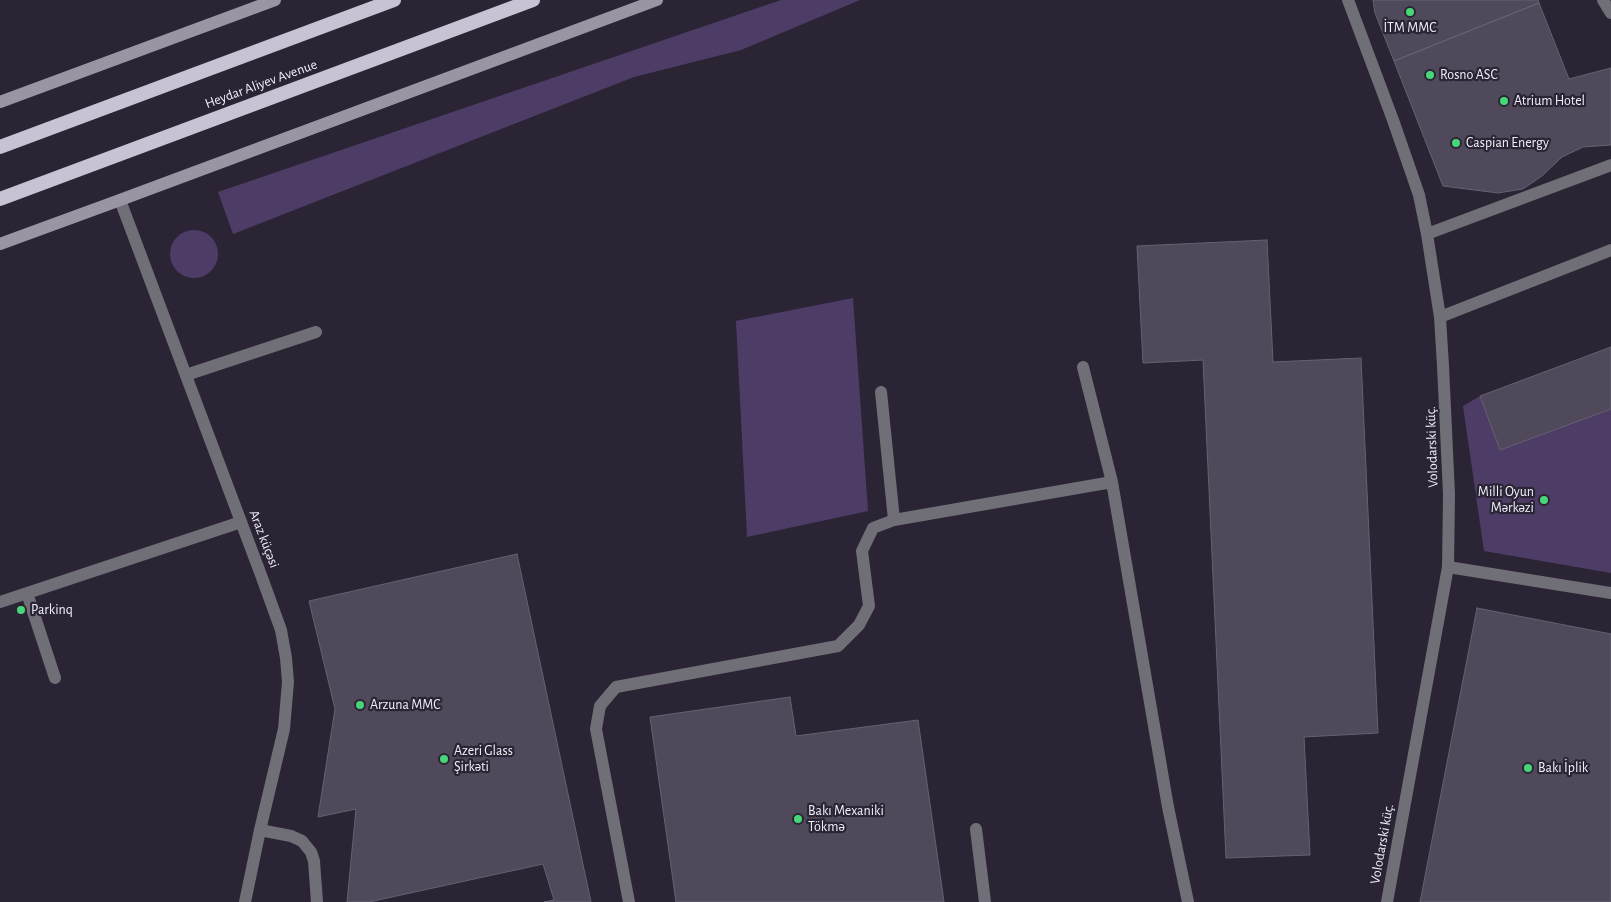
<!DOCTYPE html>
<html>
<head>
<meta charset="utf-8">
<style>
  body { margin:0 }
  canvas { display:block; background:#2a2434 }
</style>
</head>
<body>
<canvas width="1611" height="902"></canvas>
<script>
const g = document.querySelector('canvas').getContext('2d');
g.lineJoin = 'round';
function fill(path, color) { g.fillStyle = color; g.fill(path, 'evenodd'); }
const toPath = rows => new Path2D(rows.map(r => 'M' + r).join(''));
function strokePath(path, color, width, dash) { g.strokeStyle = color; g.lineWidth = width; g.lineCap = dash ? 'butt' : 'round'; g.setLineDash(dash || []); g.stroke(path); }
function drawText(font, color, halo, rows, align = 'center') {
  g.font = font + ' "Alegreya Sans",sans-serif'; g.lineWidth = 4.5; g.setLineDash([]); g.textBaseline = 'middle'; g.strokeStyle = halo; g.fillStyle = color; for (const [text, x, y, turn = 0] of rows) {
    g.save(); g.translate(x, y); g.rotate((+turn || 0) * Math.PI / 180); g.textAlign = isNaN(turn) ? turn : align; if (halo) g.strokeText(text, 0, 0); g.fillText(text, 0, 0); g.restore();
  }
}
fill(toPath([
  [781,0,860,0,741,50,634,77,233,234,218,192],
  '170 254a24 24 0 1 1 48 0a24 24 0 1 1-48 0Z',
  [853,298,868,511,747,537,736,321],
  [1480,396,1501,449,1611,409,1611,573,1484,551,1463,406]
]), '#4d3d66');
const building = toPath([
  [1373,0,1538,0,1539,3,1394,61,1375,13,1373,0],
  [1539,3,1569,79,1611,68,1611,145,1583,147,1562,157,1542,176,1523,189,1498,193,1443,186,1394,61,1539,3],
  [1267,240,1273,362,1361,358,1378,733,1304,737,1310,855,1226,858,1203,360,1143,363,1137,246,1267,240],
  [1611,347,1611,409,1500,450,1480,396,1611,347],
  [517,554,591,902,544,902,554,900,543,864,369,902,347,902,356,809,318,817,335,709,309,601,517,554],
  [1477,608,1611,634,1611,902,1420,902,1477,608],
  [790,697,796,736,918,720,944,902,676,902,650,717,790,697]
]);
fill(building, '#4f495b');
strokePath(building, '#666072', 1);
strokePath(toPath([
  [1603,0,1611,13],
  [1427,234,1611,165],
  [1440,317,1611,250],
  [1083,367,1112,482,1168,807,1188,902],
  [186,375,316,332],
  [881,392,894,520],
  [1448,567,1611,593],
  [27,593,55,678],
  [0,602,241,522],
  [976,829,985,902],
  [260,830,291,836,302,841,311,852,314,861,317,902],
  [629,902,596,729,600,706,616,687,838,646,859,625,869,606,862,551,873,528,894,520,1112,482]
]), '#706e76', 12);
strokePath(toPath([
  [1348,0,1393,120,1419,195,1427,234,1440,317,1443,366,1449,494,1448,567,1387,902]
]), '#706e76', 12);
strokePath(toPath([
  [120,200,261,575,281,630,286,658,288,682,284,729,260,830,245,902]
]), '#706e76', 12);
strokePath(toPath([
  [0,102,275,0],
  [0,244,120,200,657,0]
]), '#9a95a2', 12);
strokePath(toPath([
  [0,147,394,0],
  [0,199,533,0]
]), '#c8c2d4', 14);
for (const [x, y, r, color] of [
  [1410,12,5,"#48d778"],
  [1430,75,5,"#48d778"],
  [1504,101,5,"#48d778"],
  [1456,143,5,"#48d778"],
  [1544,500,5,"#48d778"],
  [21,610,5,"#48d778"],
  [360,705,5,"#48d778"],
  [444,759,5,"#48d778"],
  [1528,768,5,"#48d778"],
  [798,819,5,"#48d778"]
]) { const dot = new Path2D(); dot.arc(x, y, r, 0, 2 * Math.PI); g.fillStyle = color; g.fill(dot); strokePath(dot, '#2a2434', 2); }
drawText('14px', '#f3effa', '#2a2434', [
  ["İTM MMC",1410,28,"center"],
  ["Rosno ASC",1440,75],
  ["Atrium Hotel",1514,101],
  ["Caspian Energy",1466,143],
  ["Milli Oyun",1534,492,"right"],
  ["Mərkəzi",1534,508,"right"],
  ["Parkinq",31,610],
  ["Arzuna MMC",370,705],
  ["Azeri Glass",454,751],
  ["Şirkəti",454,767],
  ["Bakı İplik",1538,768],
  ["Bakı Mexaniki",808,811],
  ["Tökmə",808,827]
], 'left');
drawText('14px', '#f3effa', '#2a2434', [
  ["Heydar Aliyev Avenue",261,84,-20],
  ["Volodarski küç.",1432,447,-92],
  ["Araz küçəsi",264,539,69],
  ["Volodarski küç.",1382,844,-80]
]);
</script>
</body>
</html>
